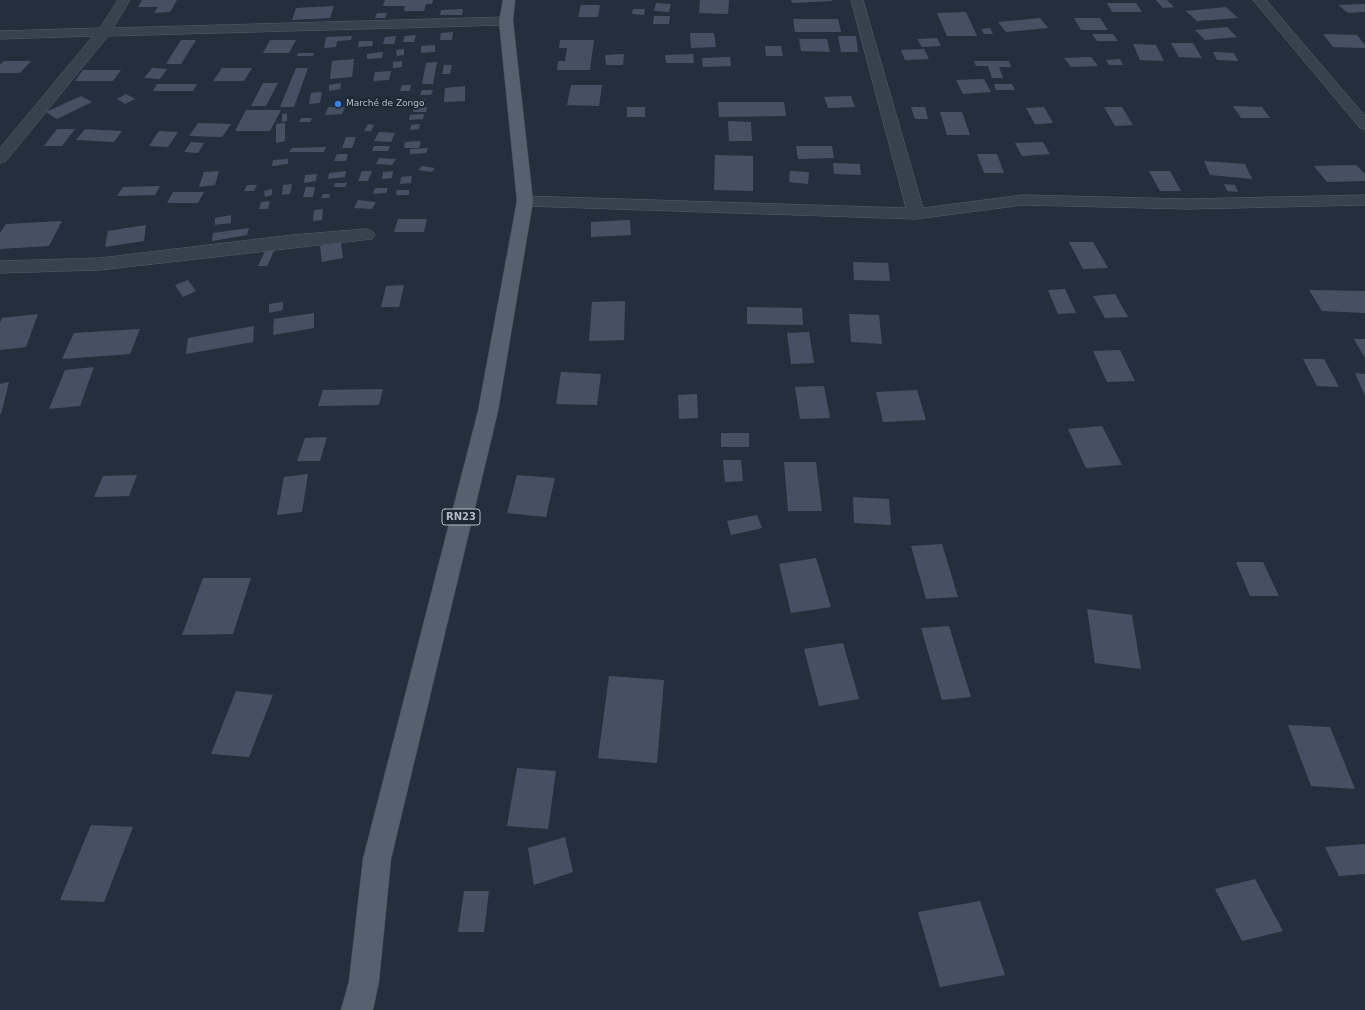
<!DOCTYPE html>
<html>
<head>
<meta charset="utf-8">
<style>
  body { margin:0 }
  canvas { display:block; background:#242f3e }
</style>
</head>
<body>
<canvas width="1365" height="1010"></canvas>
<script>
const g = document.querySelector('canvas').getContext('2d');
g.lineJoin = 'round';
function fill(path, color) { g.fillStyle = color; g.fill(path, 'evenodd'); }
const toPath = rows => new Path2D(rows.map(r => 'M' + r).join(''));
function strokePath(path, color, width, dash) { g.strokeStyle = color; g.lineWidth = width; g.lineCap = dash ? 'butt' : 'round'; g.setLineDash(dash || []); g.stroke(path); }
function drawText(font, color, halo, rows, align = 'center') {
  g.font = font + ' "DejaVu Sans",sans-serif'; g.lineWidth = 4; g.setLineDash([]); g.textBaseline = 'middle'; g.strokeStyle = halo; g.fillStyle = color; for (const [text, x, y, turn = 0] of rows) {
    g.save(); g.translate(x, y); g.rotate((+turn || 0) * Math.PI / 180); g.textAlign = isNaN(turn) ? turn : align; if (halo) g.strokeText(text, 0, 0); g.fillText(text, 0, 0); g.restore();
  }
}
fill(toPath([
  [142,0,177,0,170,12,154,13,158,7,138,7],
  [385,0,433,0,432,4,426,4,424,11,404,11,405,6,383,6],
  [700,0,729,0,728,14,699,13],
  [791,0,832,0,832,1,792,3],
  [1156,0,1167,0,1174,7,1163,8],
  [656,3,671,4,669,12,654,11],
  [1107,3,1136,3,1142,12,1112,12],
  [1365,4,1365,12,1348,13,1338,5],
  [581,5,600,5,598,17,578,17],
  [334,6,330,18,292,20,296,8],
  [1226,7,1238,18,1197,21,1186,11],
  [463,9,462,15,440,15,441,10],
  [633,9,645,9,644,15,632,14],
  [966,12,977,36,947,36,937,13],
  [377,13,387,13,385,18,375,18],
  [654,16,670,16,669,24,653,24],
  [1040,18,1048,28,1006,32,998,22],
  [1074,18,1100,18,1108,30,1081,30],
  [793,19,838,19,841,32,795,32],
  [1227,27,1237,37,1205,40,1195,30],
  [990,28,993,34,984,34,981,29],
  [453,32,452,40,440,40,441,33],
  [690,33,714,33,716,47,691,48],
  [1092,34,1113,34,1118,41,1097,41],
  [1323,34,1357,35,1365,45,1365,48,1333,47],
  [416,35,414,42,403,42,405,36],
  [352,36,351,40,337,41,336,47,324,48,326,37],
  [396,36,394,44,383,44,385,37],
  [838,36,856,36,858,52,841,52],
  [937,38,941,46,922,47,917,39],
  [799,39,827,39,830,52,801,51],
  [181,40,196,40,181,64,166,64],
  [270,40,296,40,289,53,263,53],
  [560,40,594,40,590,70,557,70,558,61,565,61,567,48,559,48],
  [359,41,373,41,372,46,358,47],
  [1171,43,1193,43,1202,58,1179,57],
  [1133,44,1156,45,1164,61,1140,60],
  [435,45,435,52,421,53,421,46],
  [765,46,781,46,783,56,766,56],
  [404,49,404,55,397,56,396,50],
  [924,49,929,59,905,60,901,50],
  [383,52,382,58,367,59,367,54],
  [1213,52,1234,53,1238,61,1217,60],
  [298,53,314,53,313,56,297,56],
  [624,54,623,65,606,65,605,55],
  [693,54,694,63,666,63,665,55],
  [730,57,731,66,703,67,702,58],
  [1091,57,1098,66,1071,67,1064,58],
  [354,59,352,77,330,79,332,61],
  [1120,59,1123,65,1109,65,1106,60],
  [4,61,31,61,20,73,0,73,0,65],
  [402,61,402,67,393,68,393,62],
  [974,61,1009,61,1011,67,999,67,1003,78,992,78,988,66,976,66],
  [437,62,433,84,422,84,426,63],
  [444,65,452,65,450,74,442,74],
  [152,68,167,69,160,79,144,78],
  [222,68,252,68,244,81,213,81],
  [296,68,308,68,294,107,280,107],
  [83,70,121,70,113,81,75,81],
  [391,71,389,80,373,81,375,72],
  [984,79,991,92,963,94,956,80],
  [263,83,278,83,266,106,251,106],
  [341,83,340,89,329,91,329,85],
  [157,84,197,84,193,91,153,91],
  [994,84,1012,84,1015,90,996,90],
  [402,85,411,85,410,91,400,91],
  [571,85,602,85,599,106,567,105],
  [465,86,465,101,444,102,445,88],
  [422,90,433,90,431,95,420,95],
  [322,92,320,103,309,104,311,93],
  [126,94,135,99,125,104,117,99],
  [81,96,92,102,57,119,46,112],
  [851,96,855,107,828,108,824,97],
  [409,99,426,99,424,104,407,104],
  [718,102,784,102,786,116,719,117],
  [1233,106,1262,107,1270,118,1241,118],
  [328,107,345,107,342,114,325,115],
  [427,107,426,112,413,112,414,108],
  [627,107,645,107,645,117,627,117],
  [911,107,925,107,928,119,915,119],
  [1044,107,1053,123,1035,124,1026,108],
  [1104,107,1122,107,1133,125,1115,126],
  [246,110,281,110,270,131,235,131],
  [940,112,962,112,970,135,947,135],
  [287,113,287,121,282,122,282,114],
  [424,114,423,119,409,120,410,115],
  [301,118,312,118,310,122,299,122],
  [728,121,751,122,752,141,729,141],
  [198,123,231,124,222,137,189,136],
  [285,123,285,141,276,143,276,124],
  [368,124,374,125,371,131,364,131],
  [420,124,419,129,410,130,411,125],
  [57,129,75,129,62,146,44,146],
  [85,129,122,131,114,142,76,140],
  [159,131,178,132,168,147,149,146],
  [379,132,395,133,391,142,374,141],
  [346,137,356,137,352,148,342,148],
  [421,141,419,148,404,148,405,142],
  [191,142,204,143,198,153,184,152],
  [1043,142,1050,154,1022,156,1015,143],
  [374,146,390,146,388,151,372,151],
  [796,146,832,146,834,158,798,159],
  [326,147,324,152,289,152,292,148],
  [428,148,426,153,410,154,410,149],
  [337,154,348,154,346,161,334,161],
  [977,154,997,154,1004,173,984,173],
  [715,155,753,156,753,191,714,190],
  [379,158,396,159,392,165,376,164],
  [288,159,288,164,272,166,273,160],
  [1204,161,1245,164,1252,179,1210,175],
  [833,163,860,164,861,175,834,174],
  [1356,165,1365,174,1365,181,1327,182,1314,166],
  [422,166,435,168,432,172,418,170],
  [219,171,215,185,199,187,204,172],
  [346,171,345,177,328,179,329,173],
  [362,171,372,171,368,181,358,181],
  [393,171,392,178,382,179,383,172],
  [790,171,809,172,808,184,789,182],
  [1149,171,1170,171,1181,191,1160,191],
  [317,174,316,181,304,183,305,175],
  [412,176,411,183,400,184,401,177],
  [335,183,347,183,345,187,334,187],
  [292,184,290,194,282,195,283,185],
  [1224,184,1235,185,1238,192,1227,191],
  [247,185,257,185,254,191,244,191],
  [160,186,155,195,117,196,123,187],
  [306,187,315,187,313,197,303,197],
  [375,188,388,188,386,193,373,194],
  [272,189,272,195,265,197,264,191],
  [397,190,409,190,409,195,396,195],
  [173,192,204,192,198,203,167,203],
  [323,194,330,194,329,198,321,198],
  [358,200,376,202,372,209,354,208],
  [270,201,268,209,259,209,261,202],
  [323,209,322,220,313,221,314,210],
  [231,215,231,223,215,225,215,218],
  [398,219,427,219,424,232,394,232],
  [630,220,631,235,591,237,591,222],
  [62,221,49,246,0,249,0,233,6,224],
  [146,225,144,241,105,247,108,231],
  [249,228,247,235,212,241,213,233],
  [341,242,343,258,322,262,320,246],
  [1069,242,1093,242,1108,268,1083,269],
  [266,249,275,249,267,266,258,266],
  [853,262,888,263,890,281,854,280],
  [188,280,196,291,183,297,175,285],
  [404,285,399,307,381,307,386,286],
  [1065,289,1076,313,1058,314,1048,290],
  [1309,290,1365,291,1365,313,1322,311],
  [1115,294,1128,317,1105,318,1093,296],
  [625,301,624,340,589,341,592,302],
  [283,302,283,310,269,313,269,304],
  [747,307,802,308,803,325,747,324],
  [314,313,314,328,273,335,274,319],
  [38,314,26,347,0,350,0,323,2,318],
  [849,314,879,315,882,344,851,342],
  [254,326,253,342,186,354,188,338],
  [140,329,130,354,62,359,74,333],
  [809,332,814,363,791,364,787,333],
  [1354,339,1365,339,1365,358],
  [1120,350,1135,381,1107,382,1093,351],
  [1303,359,1324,359,1339,387,1317,386],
  [94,367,80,406,49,409,65,370],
  [561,372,601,374,597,405,556,404],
  [1355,373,1365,374,1365,396],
  [9,382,1,414,0,414,0,384],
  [824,386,830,418,800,419,795,387],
  [383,389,379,405,318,406,323,390],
  [917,390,926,420,883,422,876,392],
  [697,394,698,418,679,419,678,395],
  [1102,426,1122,465,1086,468,1068,429],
  [721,433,749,433,749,447,721,447],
  [327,437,320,461,297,461,305,438],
  [723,460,741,460,743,481,725,482],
  [784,462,816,462,822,511,788,511],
  [308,474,302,512,277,515,284,477],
  [137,475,129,496,94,497,103,476],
  [517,475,555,478,546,517,507,513],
  [853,497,889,499,891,525,854,523],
  [757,515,762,528,731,535,727,521],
  [942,544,958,597,926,599,911,546],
  [816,558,831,607,791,613,779,564],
  [1236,562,1263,562,1279,596,1250,596],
  [203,578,251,578,233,634,182,635],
  [1087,609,1132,615,1141,669,1095,663],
  [949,626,971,697,942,700,921,628],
  [843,643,859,699,819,706,804,649],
  [609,676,664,680,657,763,598,758],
  [236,691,273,695,249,757,211,754],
  [1288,725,1330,727,1355,789,1311,786],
  [517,768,556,771,548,829,507,826],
  [91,825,133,827,104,902,60,900],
  [565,837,573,872,534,885,528,848],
  [1365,844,1365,874,1339,876,1325,847],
  [1255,879,1283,931,1242,941,1215,889],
  [464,891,489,891,484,932,458,932],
  [980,901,1005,975,940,987,918,912]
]), '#455162');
const street = toPath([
  [118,0,130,0,113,28,506,17,511,18,513,21,511,24,506,25,108,36,6,161,0,163,0,148,93,36,0,39,0,31,100,28,118,0],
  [851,0,863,0,923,208,1023,195,1188,199,1365,195,1365,205,1188,209,1023,205,916,219,525,206,519,205,517,201,519,197,525,196,906,208,851,0],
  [1253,0,1266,0,1365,116,1365,130,1360,128,1253,0],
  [366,229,372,231,375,235,372,239,100,270,0,273,0,261,100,258,292,235,366,229]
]);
const primary = toPath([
  [503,0,515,0,513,21,533,201,498,411,391,859,379,981,373,1010,341,1010,349,981,363,859,478,411,517,201,499,21,503,0]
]);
strokePath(street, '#565f6c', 1);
strokePath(primary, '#414a57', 1);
fill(street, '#38414e');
fill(primary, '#56606e');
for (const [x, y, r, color] of [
  [338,104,4,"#3f7fe0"]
]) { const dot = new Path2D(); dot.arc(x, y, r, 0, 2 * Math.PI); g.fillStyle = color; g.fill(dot); strokePath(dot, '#1d2633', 1.5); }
drawText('9px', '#b4bcc9', '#1d2633', [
  ["Marché de Zongo",346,104]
], 'left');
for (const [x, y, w] of [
  [461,517,38]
]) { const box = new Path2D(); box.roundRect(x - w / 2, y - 8, w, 16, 3); g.fillStyle = '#1d2633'; g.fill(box); strokePath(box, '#b4bcc9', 1); }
drawText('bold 10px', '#b4bcc9', null, [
  ["RN23",461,517]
]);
</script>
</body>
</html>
